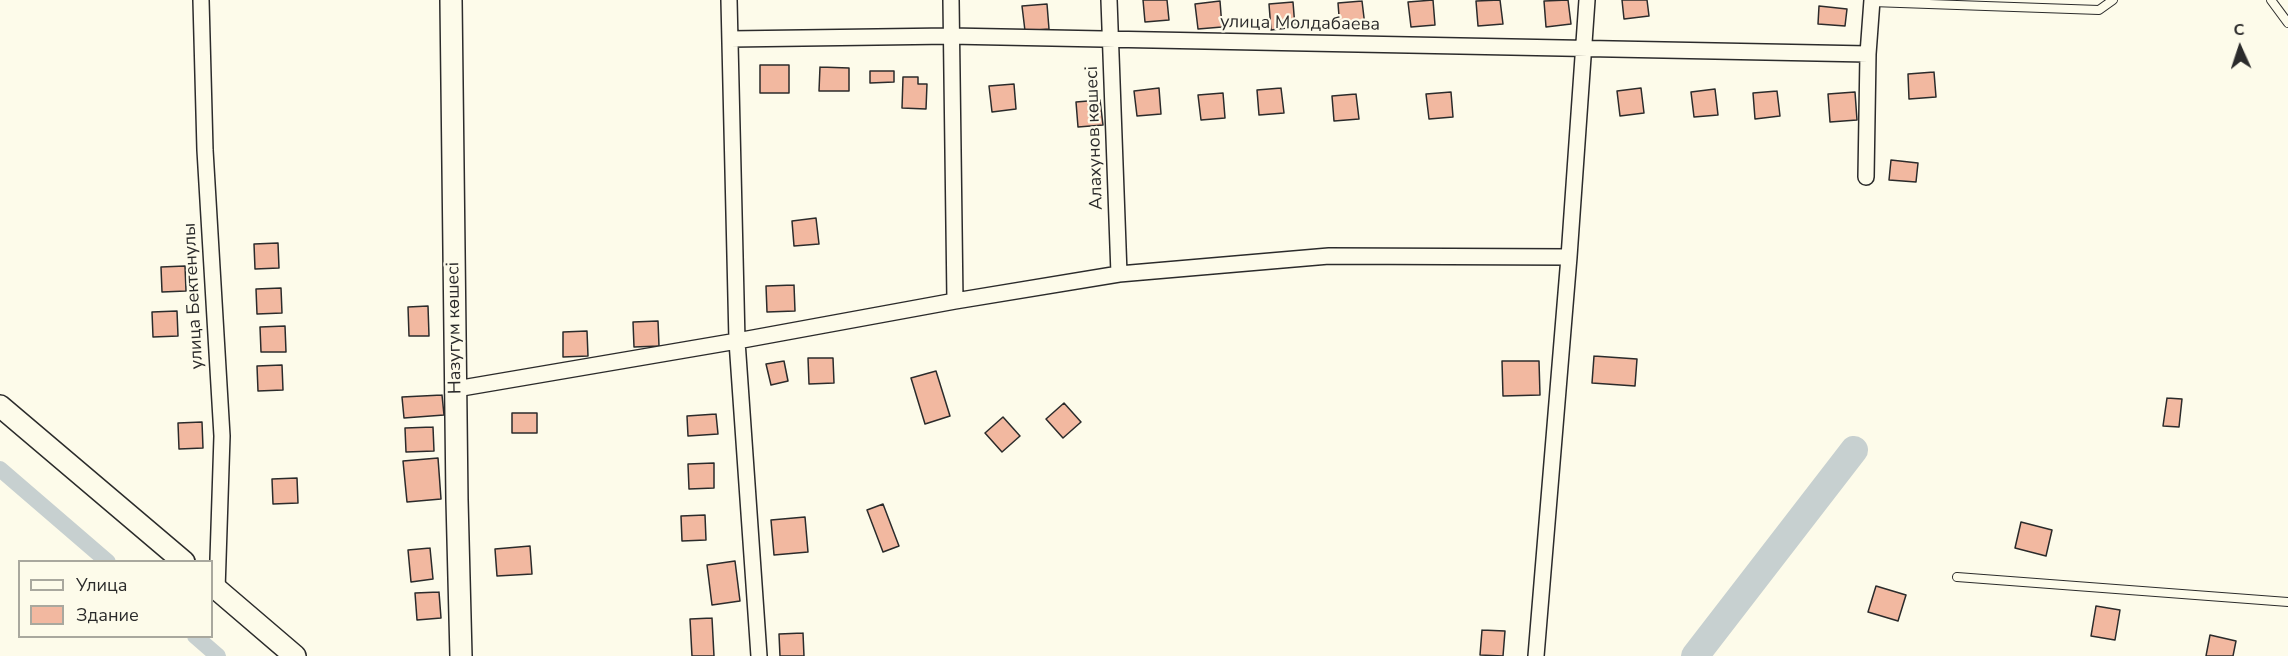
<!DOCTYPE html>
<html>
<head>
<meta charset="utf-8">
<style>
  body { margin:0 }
  #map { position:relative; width:2288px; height:656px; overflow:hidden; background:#fdfbea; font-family:"Nunito Sans",sans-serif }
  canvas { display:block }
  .legend { position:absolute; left:18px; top:560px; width:195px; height:78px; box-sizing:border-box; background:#fdfbea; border:2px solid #a9a89e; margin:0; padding:8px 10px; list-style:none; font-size:18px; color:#2b2b2b }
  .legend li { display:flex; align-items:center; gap:12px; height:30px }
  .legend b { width:30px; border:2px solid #a9a89e }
  .north { position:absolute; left:2210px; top:18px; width:60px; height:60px; -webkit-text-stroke:4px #fdfbea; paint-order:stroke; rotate:357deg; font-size:16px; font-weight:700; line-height:24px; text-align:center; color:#2b2b2b }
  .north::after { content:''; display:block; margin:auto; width:21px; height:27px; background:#2b2b2b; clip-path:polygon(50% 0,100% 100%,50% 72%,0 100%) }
</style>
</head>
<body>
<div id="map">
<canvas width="2288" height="656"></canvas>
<ul class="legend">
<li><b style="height:8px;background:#fdfbea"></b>Улица</li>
<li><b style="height:16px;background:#f2b8a0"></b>Здание</li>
</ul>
<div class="north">С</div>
</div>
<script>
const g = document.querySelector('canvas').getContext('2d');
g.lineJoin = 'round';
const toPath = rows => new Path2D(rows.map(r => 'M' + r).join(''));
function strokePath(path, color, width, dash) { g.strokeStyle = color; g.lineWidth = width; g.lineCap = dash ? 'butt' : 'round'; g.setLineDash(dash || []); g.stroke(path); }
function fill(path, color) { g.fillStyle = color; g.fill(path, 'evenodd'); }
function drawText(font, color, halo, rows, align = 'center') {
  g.font = font + ' "Nunito Sans",sans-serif'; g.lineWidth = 4.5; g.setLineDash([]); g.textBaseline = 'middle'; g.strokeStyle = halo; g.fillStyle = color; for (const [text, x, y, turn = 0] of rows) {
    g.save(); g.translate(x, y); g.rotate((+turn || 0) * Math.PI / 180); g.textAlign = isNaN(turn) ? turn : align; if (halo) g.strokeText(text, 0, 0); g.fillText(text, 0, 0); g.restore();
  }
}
strokePath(toPath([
  [0,469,108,562],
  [195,636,218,656]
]), '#c7d0d0', 16);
strokePath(toPath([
  [1695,656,1854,450]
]), '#c7d0d0', 28);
const building = toPath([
  [1143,0,1167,0,1169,20,1145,22,1143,0],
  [1433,0,1435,25,1411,27,1408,2,1433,0],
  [1500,0,1503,24,1478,26,1476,1,1500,0],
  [1568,0,1571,24,1546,27,1544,1,1568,0],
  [1622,0,1647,0,1649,16,1624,19,1622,0],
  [1220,1,1222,27,1198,29,1195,4,1220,1],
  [1362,1,1365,26,1340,29,1338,3,1362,1],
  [1293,2,1295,27,1271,30,1269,4,1293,2],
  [1047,4,1049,29,1025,31,1022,6,1047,4],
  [1819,6,1847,9,1845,26,1818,24,1819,6],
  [760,65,789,65,789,93,760,93,760,65],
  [820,67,849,68,849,91,819,91,820,67],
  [870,71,894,71,894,82,870,83,870,71],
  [1934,72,1936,97,1909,99,1908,74,1934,72],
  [903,77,918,77,918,84,927,84,926,109,902,108,903,77],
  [1014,84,1016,109,992,112,989,86,1014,84],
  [1159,88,1161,114,1137,116,1134,91,1159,88],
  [1281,88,1284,113,1259,115,1257,90,1281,88],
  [1641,88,1644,113,1620,116,1617,91,1641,88],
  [1715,89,1718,115,1694,117,1691,92,1715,89],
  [1777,91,1780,116,1755,119,1753,93,1777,91],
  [1451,92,1453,117,1429,119,1426,94,1451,92],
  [1855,92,1857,120,1830,122,1828,94,1855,92],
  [1223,93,1225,118,1201,120,1198,95,1223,93],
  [1356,94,1359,119,1334,121,1332,96,1356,94],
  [1100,100,1103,125,1078,127,1076,102,1100,100],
  [1891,160,1918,163,1916,182,1889,180,1891,160],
  [816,218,819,244,794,246,792,221,816,218],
  [278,243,279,268,255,269,254,244,278,243],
  [185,266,186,291,162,292,161,267,185,266],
  [794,285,795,311,767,312,766,286,794,285],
  [281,288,282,313,257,314,256,289,281,288],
  [428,306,429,336,409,336,408,307,428,306],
  [177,311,178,336,153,337,152,312,177,311],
  [658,321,659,346,634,347,633,322,658,321],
  [285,326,286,352,261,352,260,327,285,326],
  [587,331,588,356,563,357,563,332,587,331],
  [1594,356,1637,359,1635,386,1592,383,1594,356],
  [808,358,833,358,834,383,809,384,808,358],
  [784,361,788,381,771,385,766,364,784,361],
  [1502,361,1539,361,1540,395,1503,396,1502,361],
  [282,365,283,390,258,391,257,366,282,365],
  [936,371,950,416,925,424,911,378,936,371],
  [442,395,444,415,404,418,402,397,442,395],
  [2167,398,2182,399,2179,427,2163,426,2167,398],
  [1064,403,1081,422,1063,438,1046,419,1064,403],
  [512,413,537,413,537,433,512,433,512,413],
  [716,414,718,434,688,436,687,416,716,414],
  [1003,417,1020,436,1002,452,985,433,1003,417],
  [202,422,203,448,179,449,178,423,202,422],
  [433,427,434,451,406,452,405,428,433,427],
  [438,458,441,499,407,502,403,461,438,458],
  [714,463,714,488,689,489,688,464,714,463],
  [297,478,298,503,273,504,272,479,297,478],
  [883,504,899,546,883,552,867,510,883,504],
  [705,515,706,540,682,541,681,516,705,515],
  [805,517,808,552,774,555,771,520,805,517],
  [2021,522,2052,530,2046,556,2015,548,2021,522],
  [530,546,532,574,497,576,495,549,530,546],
  [430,548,433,579,411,582,408,550,430,548],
  [735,561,740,601,712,605,707,565,735,561],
  [1876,586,1906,595,1898,621,1868,612,1876,586],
  [439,592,441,618,417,620,415,593,439,592],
  [2096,606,2120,610,2115,640,2091,636,2096,606],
  [712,618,714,656,692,656,690,619,712,618],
  [1482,630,1505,631,1503,656,1480,655,1482,630],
  [803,633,804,656,780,656,779,634,803,633],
  [2210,635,2236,641,2233,656,2206,656,2210,635]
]);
fill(building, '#f2b8a0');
strokePath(building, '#2b2b2b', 1.5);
const lane = toPath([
  [2271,0,2288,23],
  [1872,2,2099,10,2113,0],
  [1957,577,2288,602]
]);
const street = toPath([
  [201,0,205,150,222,436,217,590],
  [729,0,737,341,759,656],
  [951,0,955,301],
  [1109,0,1119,274],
  [730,39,950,36,1868,54],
  [1866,177,1868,54,1872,0],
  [456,389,737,341,955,301,1119,274,1329,256,1569,257],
  [1536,656,1569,257,1587,0]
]);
const secondary = toPath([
  [451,0,457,500,461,656],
  [0,406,184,562],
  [212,585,295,656]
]);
strokePath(lane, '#2b2b2b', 10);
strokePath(street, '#2b2b2b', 18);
strokePath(secondary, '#2b2b2b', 24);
strokePath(lane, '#fdfbea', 8);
strokePath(street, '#fdfbea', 15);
strokePath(secondary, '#fdfbea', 21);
drawText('18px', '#2b2b2b', '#fdfbea', [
  ["улица Молдабаева",1300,24,1],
  ["Алахунов көшесі",1095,138,-92],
  ["улица Бектенулы",194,296,-93],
  ["Назугум көшесі",455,328,-91]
]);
</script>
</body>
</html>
